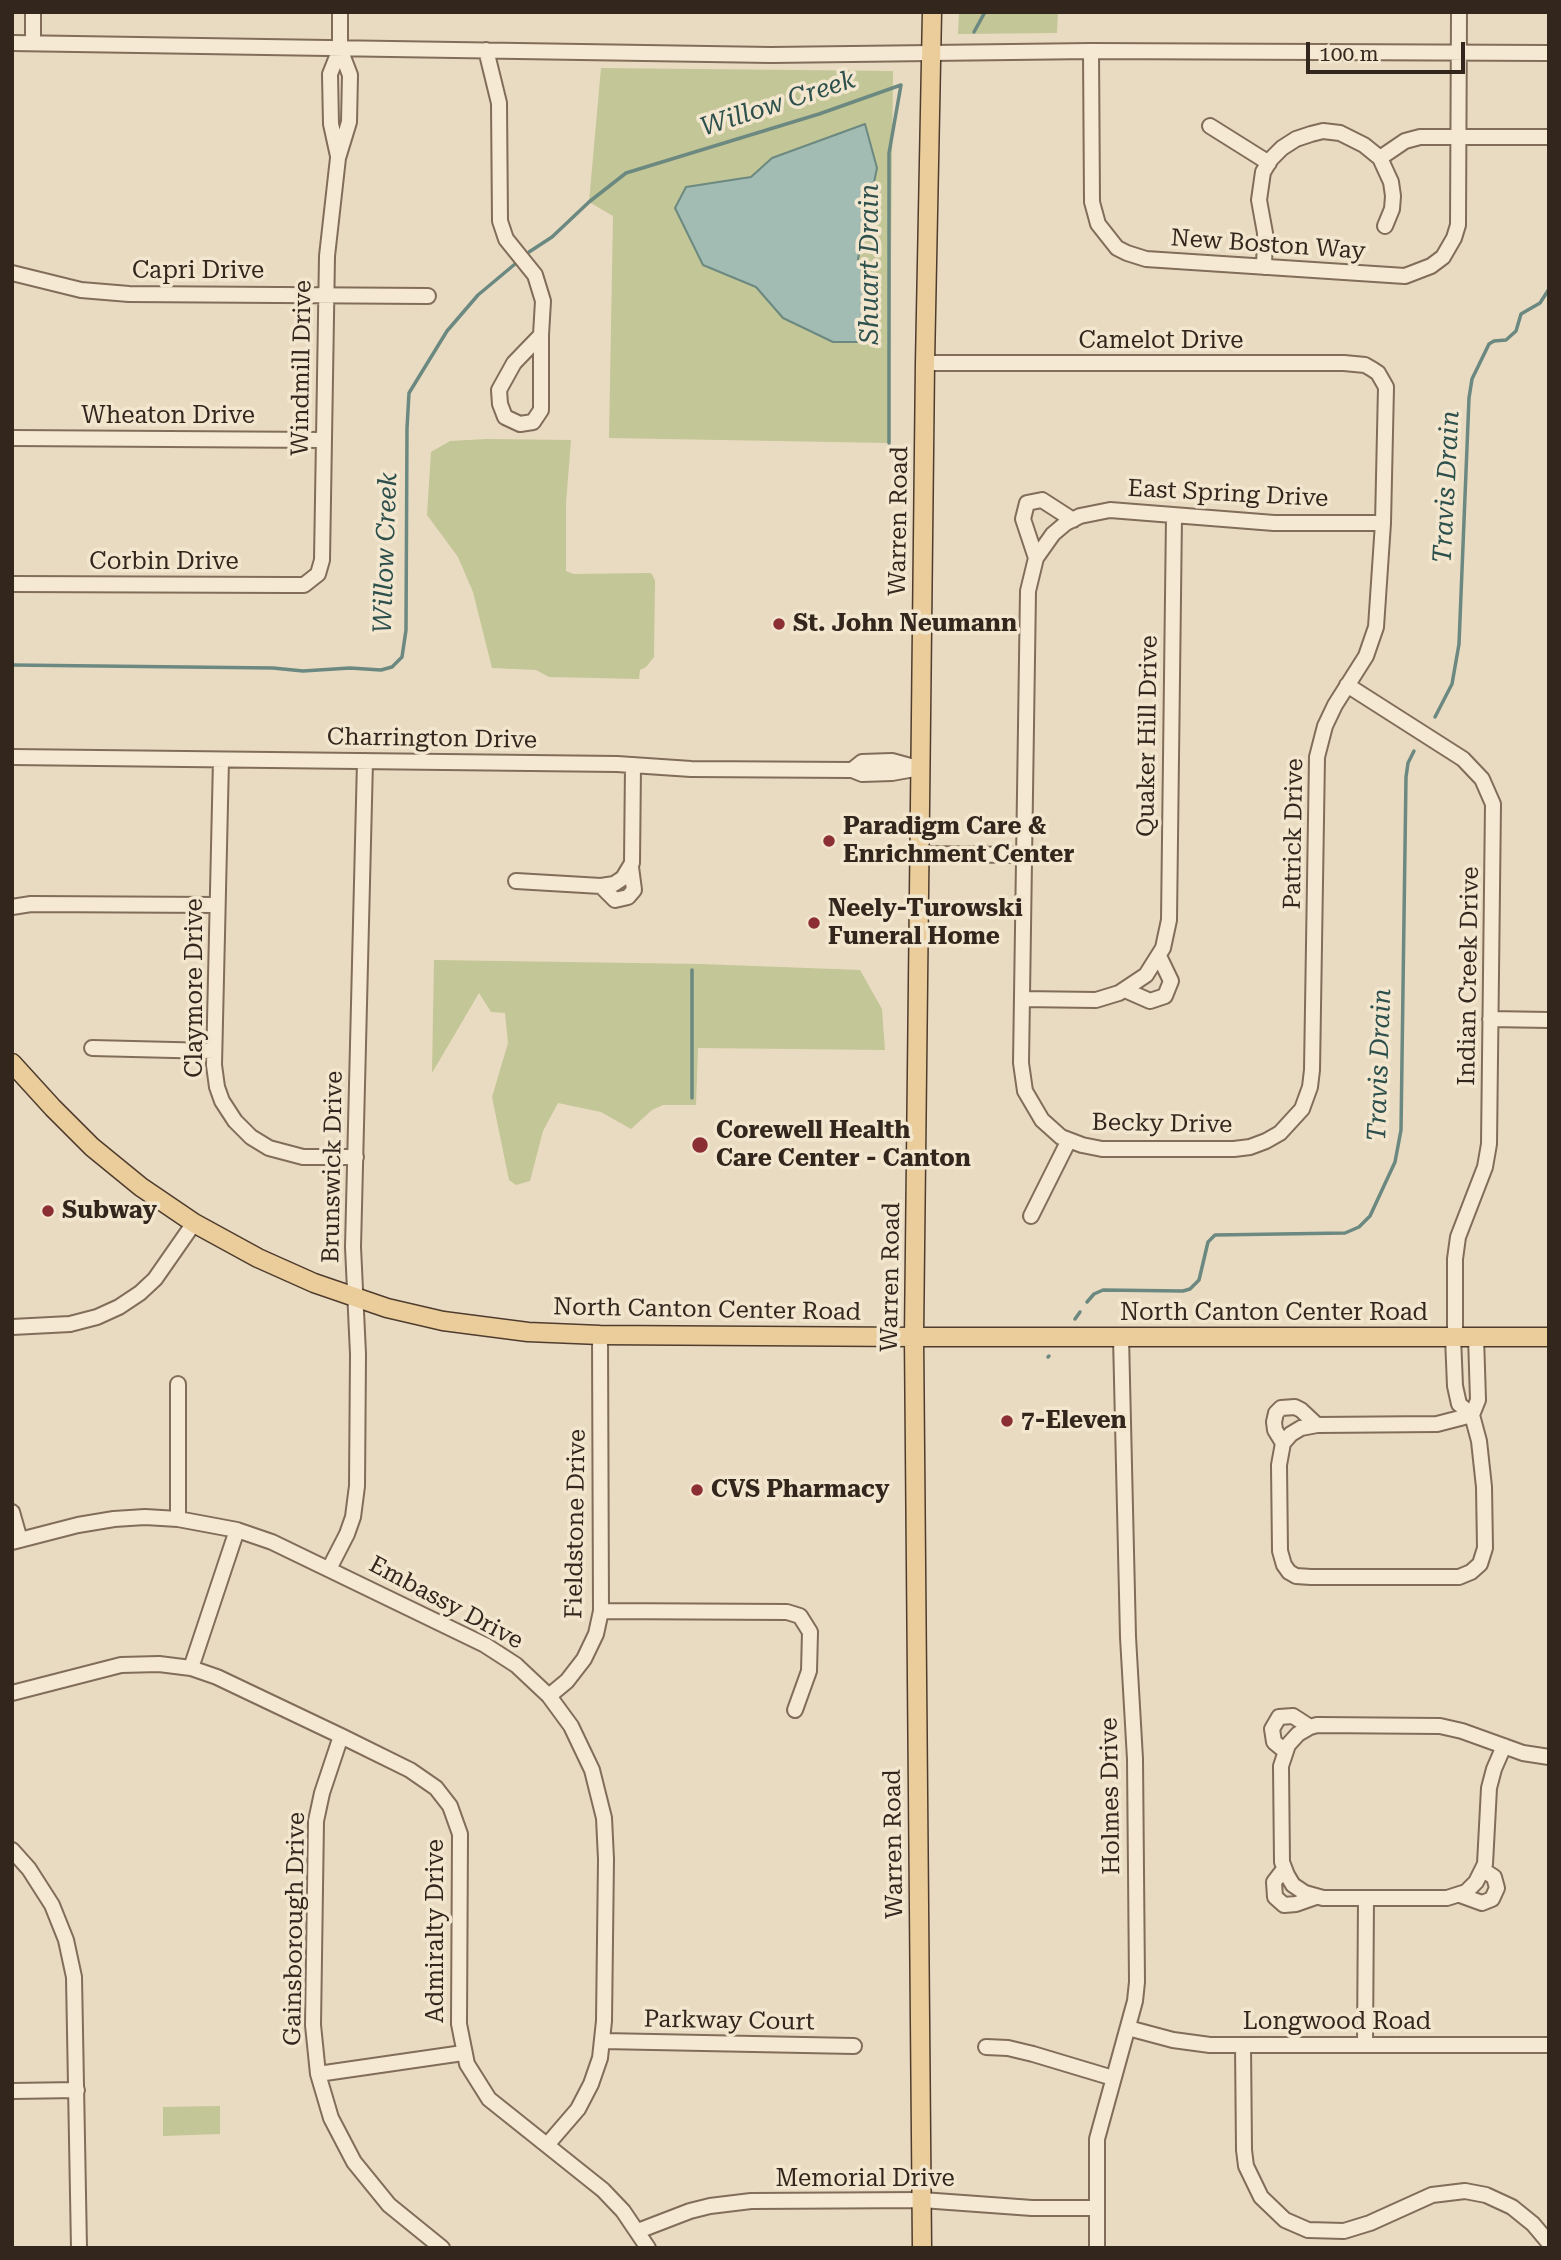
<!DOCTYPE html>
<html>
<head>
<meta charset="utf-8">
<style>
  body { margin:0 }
  #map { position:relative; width:1561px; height:2260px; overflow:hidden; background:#e9dbc1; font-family:"Roboto Serif",serif }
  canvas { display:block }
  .frame { position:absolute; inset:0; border:14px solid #32261d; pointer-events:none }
  .scale { position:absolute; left:1306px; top:42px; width:159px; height:32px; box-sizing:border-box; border:4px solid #32261d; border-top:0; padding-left:9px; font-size:21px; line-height:24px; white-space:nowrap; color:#32261d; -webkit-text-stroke:5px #f2e6cf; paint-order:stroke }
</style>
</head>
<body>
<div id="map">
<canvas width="1561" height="2260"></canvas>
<div class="frame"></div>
<div class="scale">100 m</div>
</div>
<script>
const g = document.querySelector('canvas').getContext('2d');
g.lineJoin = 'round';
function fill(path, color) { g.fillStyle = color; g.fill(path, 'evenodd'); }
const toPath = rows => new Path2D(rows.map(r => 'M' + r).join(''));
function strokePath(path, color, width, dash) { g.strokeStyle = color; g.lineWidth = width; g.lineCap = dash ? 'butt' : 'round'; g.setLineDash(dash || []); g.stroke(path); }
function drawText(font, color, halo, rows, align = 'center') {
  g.font = font + ' "Roboto Serif",serif'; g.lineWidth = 7; g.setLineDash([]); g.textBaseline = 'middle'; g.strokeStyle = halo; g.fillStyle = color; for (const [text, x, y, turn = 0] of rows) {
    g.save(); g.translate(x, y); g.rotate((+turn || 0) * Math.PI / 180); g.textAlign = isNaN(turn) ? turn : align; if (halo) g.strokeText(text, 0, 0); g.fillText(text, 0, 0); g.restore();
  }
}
fill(toPath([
  [959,12,1058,12,1057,33,958,34],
  [601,68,893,71,889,443,609,438,613,216,589,202],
  [486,439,571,440,566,503,566,571,573,574,651,573,655,580,654,657,646,667,640,670,639,679,549,677,536,670,492,668,473,592,458,557,427,515,431,452,450,441],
  [434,960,701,964,860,970,882,1009,885,1050,698,1048,696,1105,663,1105,652,1110,631,1129,601,1112,558,1103,543,1131,530,1181,516,1185,509,1180,492,1097,508,1043,505,1013,491,1012,479,993,432,1073],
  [220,2106,220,2134,163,2136,163,2107]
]), '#c3c696');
const water = toPath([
  [865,124,877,168,858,259,869,298,861,342,833,342,783,318,756,287,703,265,675,208,686,187,751,177,772,158,865,124]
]);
fill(water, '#a3bcb3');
strokePath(water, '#6b8980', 2);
strokePath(toPath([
  [974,32,985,12],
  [529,252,552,237,589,202,626,173,819,114,901,85],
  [889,443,889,153,901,85],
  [12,665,273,668,303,671,350,668,381,670,392,667,402,657,406,630,407,428,409,393,447,331,478,295,515,264],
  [1435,717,1452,684,1459,644,1469,398,1472,379,1489,344,1494,341,1506,340,1516,331,1521,314,1540,303,1549,289],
  [692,970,692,1098],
  [1087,1302,1094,1294,1103,1290,1183,1291,1190,1289,1199,1280,1208,1242,1215,1235,1345,1233,1359,1227,1370,1216,1395,1162,1401,1130,1406,777,1408,763,1414,751],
  [1075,1319,1080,1312],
  [1048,1357,1049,1356]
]), '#6b8980', 3.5);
const minor = toPath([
  [12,43,771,55,1091,51,1549,53],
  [33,43,33,12],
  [486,50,499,103,500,221,506,239,535,275,543,301,541,335,514,363,499,390,500,404,505,417,520,424,533,422,541,410,541,335],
  [1091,51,1092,202,1098,224,1117,248,1127,253,1146,259,1405,276,1431,266,1443,257,1454,238,1458,225,1459,12],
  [1210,126,1269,163],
  [338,156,331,124,330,74,340,49],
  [1380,158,1405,141,1420,137,1549,137],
  [1264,267,1265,233,1259,200,1263,172,1271,159,1282,148,1296,139,1311,134,1323,131,1340,133,1364,145,1380,158,1391,182,1393,196,1392,209,1385,226],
  [12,273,81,290,129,294,428,296],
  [925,363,1344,363,1365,365,1372,369,1378,373,1386,387,1383,523,1376,627,1366,656,1335,705,1325,726,1317,757,1312,1070,1310,1087,1302,1109,1280,1133,1266,1141,1250,1147,1234,1149,1102,1149,1082,1145,1061,1137,1042,1120,1025,1091,1021,1063,1028,591,1036,558,1053,534,1066,523,1080,516,1110,510,1274,523,1383,523],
  [12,438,324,440],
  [1036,558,1023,519,1027,503,1042,500,1073,520],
  [12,584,290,585,304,585,318,574,322,560,327,256,338,158,349,122,350,75,340,49,340,12],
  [1347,685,1463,759,1482,779,1493,804,1489,1144,1485,1167,1458,1237,1455,1259,1455,1337],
  [12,757,617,764,691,769,852,770,862,774,892,773,920,768],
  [221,760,214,1065,217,1087,222,1101,235,1121,251,1137,269,1148,303,1157,356,1157],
  [852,770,862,762,892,761,914,767],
  [920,854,1024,855],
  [516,881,601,886,614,884,623,878,632,863,633,765],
  [601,886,615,900,628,897,634,890,631,867],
  [12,907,31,904,217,905],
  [1125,990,1150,1001,1165,996,1171,981,1159,956],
  [1022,999,1096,1000,1119,993,1146,975,1163,948,1169,920,1174,516],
  [1490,1019,1549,1020],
  [92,1048,214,1051],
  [1031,1216,1069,1140],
  [12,1327,70,1324,97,1317,119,1307,140,1293,155,1279,194,1223],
  [1453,1337,1455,1386,1459,1404,1472,1415],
  [178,1384,178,1519],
  [1472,1415,1437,1424,1317,1425,1301,1428,1291,1434,1283,1443,1279,1465,1280,1551,1284,1565,1289,1572,1296,1576,1311,1577,1459,1577,1471,1572,1480,1564,1485,1548,1484,1487,1479,1441,1472,1415,1478,1400,1476,1337],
  [1283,1443,1275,1430,1274,1422,1276,1413,1281,1408,1295,1407,1301,1410,1317,1425],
  [12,1512,20,1540],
  [12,1542,78,1525,114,1519,145,1517,178,1519,237,1530,272,1542,485,1645,516,1665,549,1696,571,1726,592,1770,604,1818,606,1859,604,2021,600,2058,591,2084,578,2109,547,2145],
  [329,1569,347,1534,353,1517,357,1486,358,1354,353,1247,365,761],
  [601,1611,787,1612,800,1616,810,1632,809,1671,795,1710],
  [191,1668,237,1530],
  [12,1693,121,1665,159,1664,191,1668,217,1677,341,1736,410,1770,436,1788,450,1806,460,1834,459,2024,467,2064,489,2099,603,2190,623,2211,648,2248],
  [549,1696,567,1681,584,1659,596,1634,601,1611,600,1335],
  [341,1736,322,1793,316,1821,313,2025,318,2074,331,2118,354,2162,389,2205,442,2248],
  [1504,1746,1494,1769,1489,1788,1485,1864,1476,1882,1466,1892,1447,1898,1323,1898,1305,1893,1293,1885,1287,1875,1282,1862,1281,1766,1288,1745,1298,1734,1310,1727,1317,1725,1440,1726,1462,1731,1523,1753,1549,1757],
  [1285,1751,1274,1742,1272,1729,1279,1717,1293,1716,1310,1727],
  [12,1850,29,1869,52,1905,66,1940,74,1977,79,2248],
  [1284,1869,1274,1882,1275,1897,1284,1905,1296,1904,1316,1897],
  [1460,1895,1482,1903,1492,1899,1497,1888,1494,1877,1483,1870],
  [1128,2028,1173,2040,1210,2045,1549,2045],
  [603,2041,854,2046],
  [1243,2045,1244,2150,1246,2166,1261,2197,1285,2220,1308,2230,1344,2231,1370,2223,1432,2195,1465,2191,1486,2195,1512,2207,1533,2224,1549,2243],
  [1365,2045,1366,1898],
  [986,2047,1008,2048,1033,2054,1113,2078],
  [318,2074,463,2053],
  [12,2091,77,2090],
  [638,2231,690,2211,710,2206,751,2201,922,2200,1032,2208,1097,2208],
  [1097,2248,1097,2139,1135,2001,1137,1982,1135,1759,1128,1637,1121,1337]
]);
const major = toPath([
  [12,1063,53,1108,92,1147,141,1187,194,1223,258,1258,314,1283,387,1308,443,1321,528,1332,600,1335,914,1337,1549,1337],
  [922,2248,914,1337,925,363,932,12]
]);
strokePath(minor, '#816d5a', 18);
strokePath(major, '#4f3c2e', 21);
strokePath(minor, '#f5e9d3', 14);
strokePath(major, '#eacd9b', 18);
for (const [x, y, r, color] of [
  [779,624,7,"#8b2f34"],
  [829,841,7,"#8b2f34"],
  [814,923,7,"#8b2f34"],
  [700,1145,9,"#8b2f34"],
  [48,1211,7,"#8b2f34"],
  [1007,1421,7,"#8b2f34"],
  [697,1490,7,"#8b2f34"]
]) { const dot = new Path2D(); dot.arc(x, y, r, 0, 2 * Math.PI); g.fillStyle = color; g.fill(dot); strokePath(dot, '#f2e6cf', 2.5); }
drawText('24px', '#32261d', '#f2e6cf', [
  ["New Boston Way",1268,245,4],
  ["Capri Drive",198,271],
  ["Camelot Drive",1161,341],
  ["Windmill Drive",302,368,-89],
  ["Wheaton Drive",168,416],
  ["East Spring Drive",1228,494,3],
  ["Warren Road",899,521,-89],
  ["Corbin Drive",164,562],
  ["Quaker Hill Drive",1148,736,-89],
  ["Charrington Drive",432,739,1],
  ["Patrick Drive",1294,834,-89],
  ["Indian Creek Drive",1469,976,-89],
  ["Claymore Drive",195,988,-90],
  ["Becky Drive",1162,1124,1],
  ["Brunswick Drive",333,1167,-89],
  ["Warren Road",891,1277,-89],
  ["North Canton Center Road",707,1310,1],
  ["North Canton Center Road",1274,1313],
  ["Fieldstone Drive",576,1524,-89],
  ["Embassy Drive",446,1603,28],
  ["Holmes Drive",1111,1796,-91],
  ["Warren Road",894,1844,-91],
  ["Gainsborough Drive",295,1929,-89],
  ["Admiralty Drive",436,1931,-90],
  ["Parkway Court",729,2021,1],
  ["Longwood Road",1337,2022],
  ["Memorial Drive",865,2179]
]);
drawText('bold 24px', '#32261d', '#f2e6cf', [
  ["St. John Neumann",793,624],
  ["Paradigm Care &",843,827],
  ["Enrichment Center",843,855],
  ["Neely-Turowski",828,909],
  ["Funeral Home",828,937],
  ["Corewell Health",716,1131],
  ["Care Center - Canton",716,1159],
  ["Subway",62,1211],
  ["7-Eleven",1021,1421],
  ["CVS Pharmacy",711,1490]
], 'left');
drawText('italic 26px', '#2d504c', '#f2e6cf', [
  ["Willow Creek",778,104,-18],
  ["Shuart Drain",870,264,-90],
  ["Travis Drain",1447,487,-87],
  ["Willow Creek",386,553,-88],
  ["Travis Drain",1380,1065,-88]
]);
</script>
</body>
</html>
